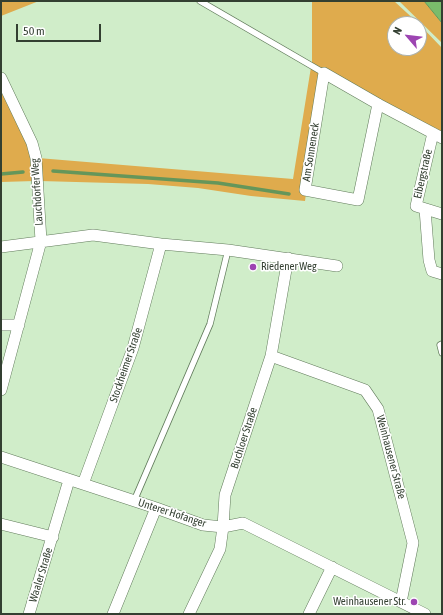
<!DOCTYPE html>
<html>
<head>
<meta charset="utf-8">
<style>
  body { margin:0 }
  #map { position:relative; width:443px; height:615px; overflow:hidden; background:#d0edc9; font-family:"Asap Condensed",sans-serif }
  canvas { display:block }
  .frame { position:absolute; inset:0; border:2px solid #333f31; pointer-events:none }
  .north { position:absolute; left:387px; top:16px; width:40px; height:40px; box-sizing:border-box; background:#fff; border:1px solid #adb2ad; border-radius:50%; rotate:298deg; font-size:11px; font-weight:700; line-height:16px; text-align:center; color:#333f31 }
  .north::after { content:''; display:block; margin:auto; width:14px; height:18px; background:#9d45b2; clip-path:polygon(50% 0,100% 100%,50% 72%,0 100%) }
  .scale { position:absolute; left:16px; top:24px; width:85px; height:18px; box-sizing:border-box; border:2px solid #333f31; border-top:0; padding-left:5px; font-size:12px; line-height:14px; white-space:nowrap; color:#333f31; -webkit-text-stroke:3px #fff; paint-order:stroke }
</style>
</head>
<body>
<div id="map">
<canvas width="443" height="615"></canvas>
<div class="frame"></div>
<div class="north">N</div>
<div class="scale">50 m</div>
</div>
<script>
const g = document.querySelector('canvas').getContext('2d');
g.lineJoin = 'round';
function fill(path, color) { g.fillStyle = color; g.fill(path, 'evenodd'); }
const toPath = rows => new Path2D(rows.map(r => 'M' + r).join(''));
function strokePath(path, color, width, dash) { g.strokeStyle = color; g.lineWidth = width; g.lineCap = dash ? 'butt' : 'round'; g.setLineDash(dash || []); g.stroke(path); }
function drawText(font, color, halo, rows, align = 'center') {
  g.font = font + ' "Asap Condensed",sans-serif'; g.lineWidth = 3; g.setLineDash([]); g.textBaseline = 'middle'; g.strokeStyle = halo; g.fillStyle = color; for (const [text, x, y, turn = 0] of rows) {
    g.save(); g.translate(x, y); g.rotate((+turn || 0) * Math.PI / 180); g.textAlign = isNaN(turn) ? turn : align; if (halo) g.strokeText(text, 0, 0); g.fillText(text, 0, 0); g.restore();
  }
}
fill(toPath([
  [1,1,39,1,1,16],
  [312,1,394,1,419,24,395,24,395,48,419,48,419,24,420,25,442,48,442,136,312,63],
  [399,1,424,1,442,23,442,43],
  [311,67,322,73,305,201,251,196,198,188,148,184,40,181,38,158,293,179],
  [1,83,30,144,35,181,1,182]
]), '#dfab4d');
const water = toPath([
  [424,1,442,1,442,23,424,1]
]);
fill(water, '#7abc6b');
strokePath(water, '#65965a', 1);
strokePath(toPath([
  [53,171,218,183,289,194],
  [1,174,23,172]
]), '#65965a', 3.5);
const lane = toPath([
  [200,1,324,73],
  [442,344,440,345,442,353],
  [134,501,210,324,228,250]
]);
const street = toPath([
  [1,78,32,143,36,158,41,241,1,390],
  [378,104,358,200,305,190,324,73,378,104,442,138],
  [433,133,416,206,442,214],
  [425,209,429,260,432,271,442,274],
  [1,247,93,235,161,244,228,250,337,266],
  [1,325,19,325],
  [271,356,365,390,378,409,413,543,401,602],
  [1,457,156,508,203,525,223,527,243,523,425,614],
  [83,484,133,348,161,244],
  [1,524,53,537],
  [29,614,69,480],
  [113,614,156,508],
  [189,614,220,549,223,527,225,495,271,356,288,258],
  [309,614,332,567]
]);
strokePath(lane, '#617b5b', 7);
strokePath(street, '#617b5b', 12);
strokePath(lane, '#fff', 5.5);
strokePath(street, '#fff', 11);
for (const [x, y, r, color] of [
  [253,267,4,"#9d45b2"],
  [414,602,4,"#9d45b2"]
]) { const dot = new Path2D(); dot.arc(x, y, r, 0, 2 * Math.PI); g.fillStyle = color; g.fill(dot); strokePath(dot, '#fff', 1.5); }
drawText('11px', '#333f31', '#fff', [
  ["Am Sonneneck",311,152,-81],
  ["Eibergstraße",423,174,-77],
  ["Lauchdorfer Weg",37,192,-94],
  ["Stockheimer Straße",126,365,-71],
  ["Buchloer Straße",244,438,-72],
  ["Weinhausener Straße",391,457,75],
  ["Unterer Hofanger",172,513,18],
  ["Waaler Straße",41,575,-73]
]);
drawText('11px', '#333f31', '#fff', [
  ["Riedener Weg",261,267],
  ["Weinhausener Str.",406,602,"right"]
], 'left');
</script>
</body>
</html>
